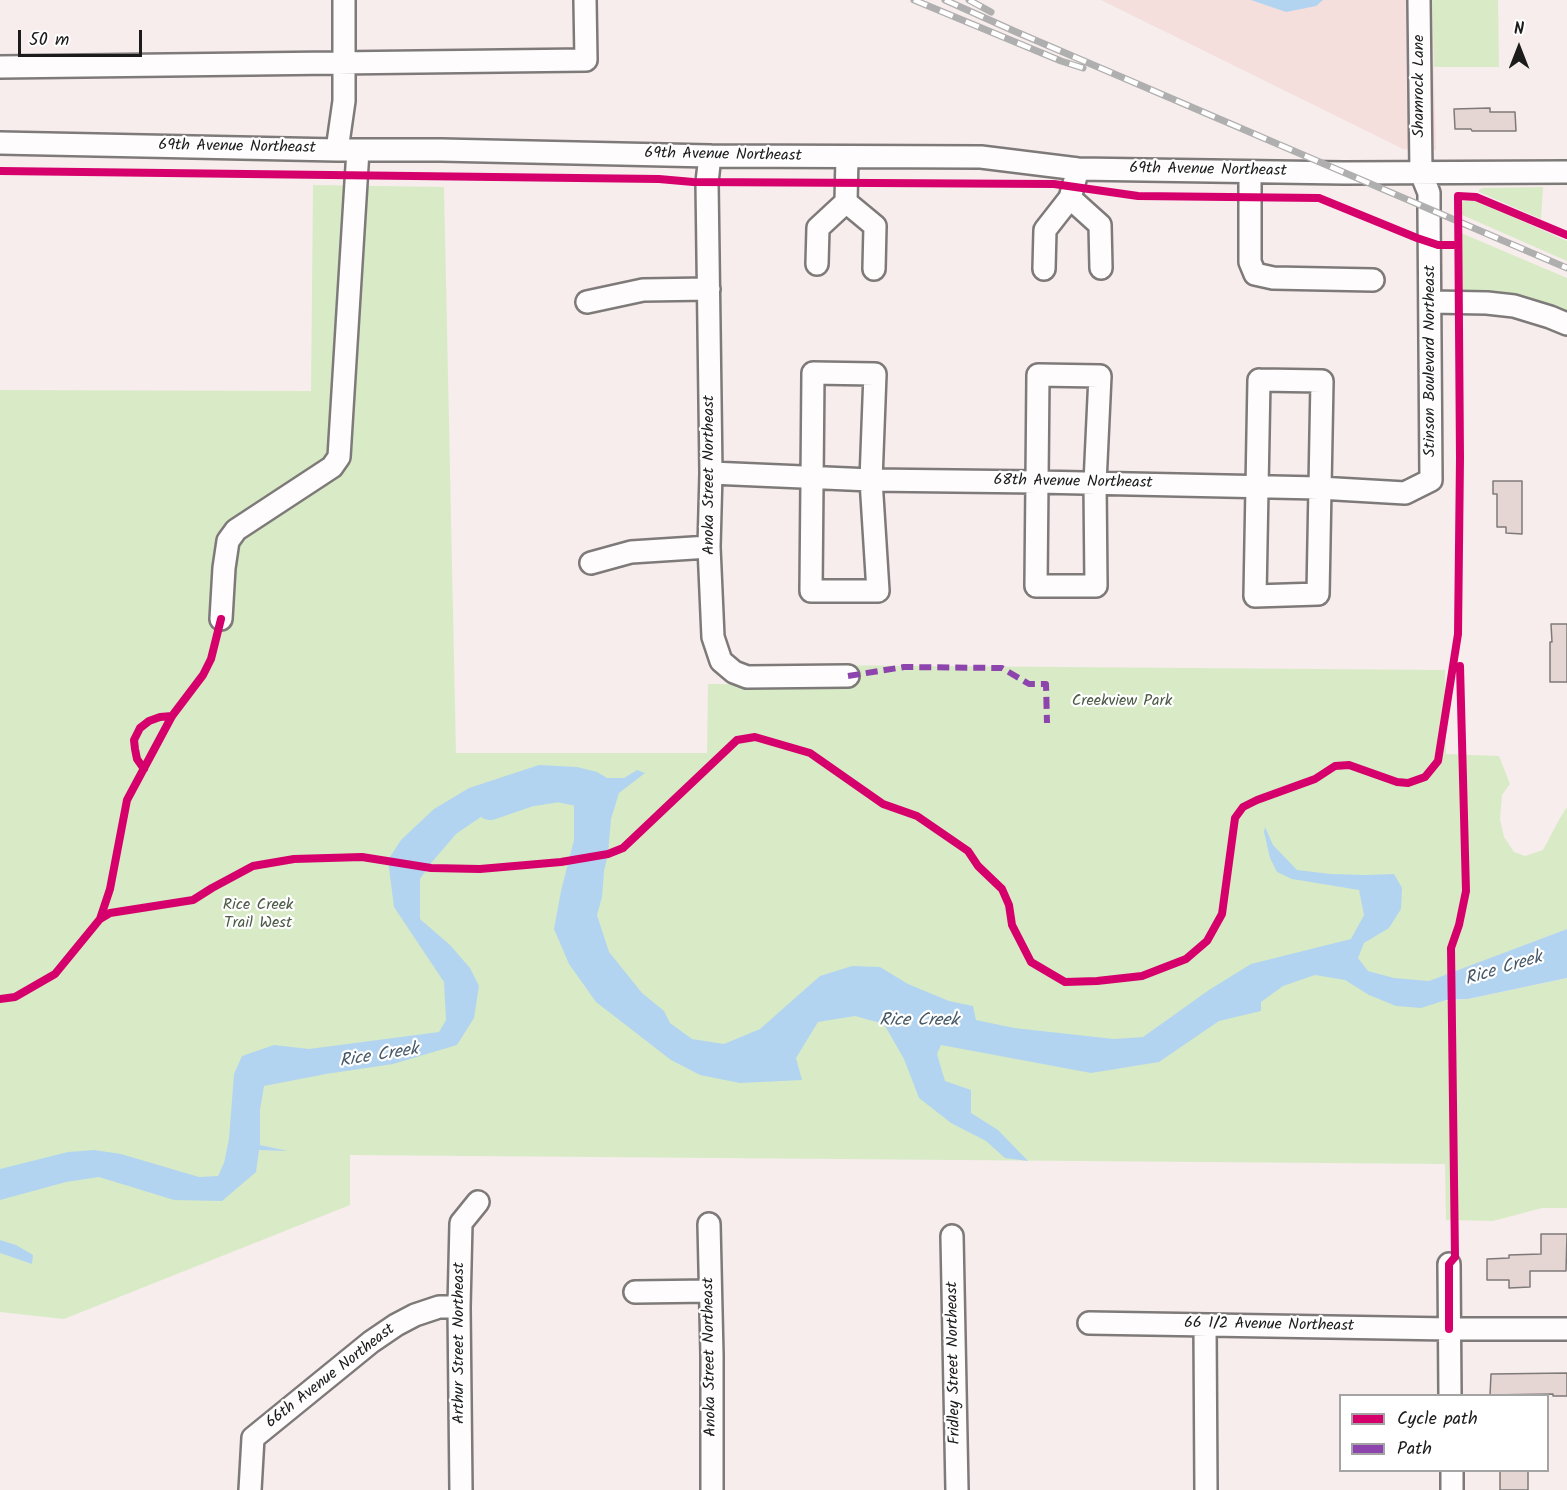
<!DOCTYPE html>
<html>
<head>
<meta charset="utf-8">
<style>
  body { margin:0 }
  #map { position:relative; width:1567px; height:1490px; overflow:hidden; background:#f7edec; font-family:Kalam,sans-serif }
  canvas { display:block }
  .legend { position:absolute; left:1339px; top:1394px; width:210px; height:78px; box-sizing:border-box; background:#fff; border:2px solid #a4a4a4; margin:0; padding:8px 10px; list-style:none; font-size:18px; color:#1c1c1c }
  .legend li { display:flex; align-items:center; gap:12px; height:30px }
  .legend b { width:30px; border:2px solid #a4a4a4 }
  .north { position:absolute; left:1489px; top:18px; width:60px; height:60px; -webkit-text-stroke:4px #fff; paint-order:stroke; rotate:0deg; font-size:16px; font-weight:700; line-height:24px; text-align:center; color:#1c1c1c }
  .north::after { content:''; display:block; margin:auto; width:21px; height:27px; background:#1c1c1c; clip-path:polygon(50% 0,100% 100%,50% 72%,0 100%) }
  .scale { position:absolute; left:18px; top:30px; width:124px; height:27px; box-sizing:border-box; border:3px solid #1c1c1c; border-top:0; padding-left:8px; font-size:18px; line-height:21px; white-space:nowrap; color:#1c1c1c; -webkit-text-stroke:4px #fff; paint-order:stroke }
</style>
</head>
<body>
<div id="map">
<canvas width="1567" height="1490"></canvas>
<ul class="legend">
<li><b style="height:8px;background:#d6006c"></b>Cycle path</li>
<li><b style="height:8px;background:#8e44ad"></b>Path</li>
</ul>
<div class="north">N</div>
<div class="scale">50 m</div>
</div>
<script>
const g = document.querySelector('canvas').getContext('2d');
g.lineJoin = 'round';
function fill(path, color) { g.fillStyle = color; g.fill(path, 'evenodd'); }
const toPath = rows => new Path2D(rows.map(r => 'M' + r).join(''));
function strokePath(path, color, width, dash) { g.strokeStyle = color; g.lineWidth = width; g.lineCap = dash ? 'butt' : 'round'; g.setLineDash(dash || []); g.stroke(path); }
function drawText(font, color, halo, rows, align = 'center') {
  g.font = font + ' Kalam,sans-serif'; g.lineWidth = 4.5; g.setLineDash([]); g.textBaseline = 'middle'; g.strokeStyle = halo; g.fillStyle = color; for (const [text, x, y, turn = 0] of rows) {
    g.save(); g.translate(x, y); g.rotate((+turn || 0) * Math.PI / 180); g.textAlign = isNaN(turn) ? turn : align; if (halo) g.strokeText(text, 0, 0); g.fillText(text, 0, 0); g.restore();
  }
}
fill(toPath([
  [1101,0,1432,0,1436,150,1403,149]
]), '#f4dfdd');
fill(toPath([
  [1432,0,1498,0,1499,67,1434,67],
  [313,185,444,187,456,753,707,753,708,684,809,685,810,665,1445,670,1446,754,1499,756,1510,784,1502,795,1500,819,1504,837,1514,852,1525,856,1543,850,1560,818,1567,807,1567,929,1446,975,1446,1001,1468,999,1567,978,1567,1208,1542,1208,1493,1221,1446,1220,1445,1164,350,1155,350,1205,64,1319,0,1312,0,390,311,391],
  [1543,187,1541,219,1479,192,1479,190,1483,188],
  [1465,201,1477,201,1567,241,1567,261,1460,214,1460,203],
  [1461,233,1567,278,1567,313,1494,294,1462,290]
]), '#d8ebc6');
fill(toPath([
  [1251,0,1323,0,1316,6,1286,12],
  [539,765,577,767,597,772,607,778,624,778,637,770,645,773,619,793,611,819,608,854,604,871,602,897,597,915,609,952,642,993,664,1011,670,1023,692,1039,724,1044,760,1029,820,976,852,966,880,967,908,984,949,1001,973,1006,976,1020,1014,1028,1114,1039,1143,1037,1209,990,1251,964,1351,939,1364,915,1359,890,1292,879,1277,872,1270,858,1264,832,1265,827,1273,845,1297,870,1331,874,1365,875,1394,874,1402,888,1401,909,1389,928,1364,943,1358,958,1368,971,1394,978,1429,981,1567,929,1567,978,1468,999,1446,1000,1421,1008,1396,1006,1369,995,1345,980,1315,975,1283,986,1261,1002,1261,1011,1219,1021,1159,1062,1091,1073,941,1045,937,1054,945,1081,971,1090,971,1113,998,1130,1028,1161,1005,1158,986,1141,951,1123,919,1098,904,1059,884,1024,855,1016,818,1022,796,1058,802,1080,740,1083,700,1075,671,1060,596,1002,569,964,554,929,561,891,574,840,574,801,559,787,528,792,491,810,456,834,432,862,420,879,420,919,450,945,470,968,479,986,474,1018,457,1045,393,1064,326,1074,264,1086,260,1110,260,1145,288,1151,259,1150,256,1172,222,1201,174,1200,99,1177,66,1182,0,1200,0,1169,68,1152,94,1150,121,1154,199,1177,218,1176,224,1163,229,1139,234,1074,242,1056,274,1045,309,1049,439,1032,446,1020,444,982,394,907,388,860,401,840,434,809,469,788],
  [0,1240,16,1245,33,1255,32,1264,0,1253]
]), '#b3d4f1');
strokePath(toPath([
  [490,805,528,792,559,787,592,794]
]), '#b3d4f1', 30);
const building = toPath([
  [1490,108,1490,112,1515,112,1516,131,1472,131,1471,129,1455,129,1454,109,1490,108],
  [1493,481,1522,481,1522,534,1506,533,1506,527,1497,527,1497,494,1493,494,1493,481],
  [1551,624,1567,624,1567,682,1550,682,1550,642,1552,642,1551,624],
  [1541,1234,1567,1234,1566,1271,1530,1271,1530,1287,1509,1288,1509,1280,1487,1280,1487,1259,1509,1258,1509,1255,1541,1254,1541,1234],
  [1567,1373,1567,1396,1553,1396,1553,1394,1490,1395,1491,1374,1567,1373],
  [1500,1470,1528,1470,1528,1490,1500,1490,1500,1470]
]);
fill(building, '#e5d5d3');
strokePath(building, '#7f7a7a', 1.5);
const minor = toPath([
  [0,67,586,60,585,0],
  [0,143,337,150,441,150,710,156,981,157,1078,169,1344,173,1567,172],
  [337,150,344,101,344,0],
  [710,156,707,182,711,473,709,547,713,637,721,661,734,672,747,677,848,676],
  [1250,172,1250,262,1255,274,1273,278,1373,280],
  [1070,198,1100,225,1101,268],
  [846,202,875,226,874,269],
  [817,264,818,228,846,202,847,157],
  [1044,269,1045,230,1070,198,1078,169],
  [587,302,643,290,709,289],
  [1431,302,1487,303,1514,306,1550,317,1567,324],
  [813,373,875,374,871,480,878,591,811,591,813,373],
  [1038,375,1100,376,1095,483,1096,586,1036,586,1038,375],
  [1259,380,1322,381,1318,594,1255,596,1259,380],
  [711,473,871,480,1037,482,1319,488,1405,493,1431,480,1429,209,1429,193,1421,173,1419,0],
  [591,563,631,552,709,547],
  [221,619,224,568,228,541,236,530,332,467,339,457,358,150],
  [709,1224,712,1355,712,1490],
  [952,1236,957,1490],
  [1449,1264,1450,1396],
  [635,1292,710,1291],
  [1089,1323,1449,1329,1567,1329],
  [1205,1325,1206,1490],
  [1452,1470,1452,1490],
  [250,1490,253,1438,371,1342,396,1325,415,1315,439,1307,459,1307],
  [461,1490,459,1307,461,1223,478,1202]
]);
strokePath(minor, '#7f7a7a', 26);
strokePath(minor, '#fefcfc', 21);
const rail = toPath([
  [914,0,1061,61,1083,68],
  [945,0,1014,31,1567,268],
  [969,0,991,12]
]);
strokePath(rail, '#b0afaf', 7);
strokePath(rail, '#fff', 4.5, [14]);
strokePath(toPath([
  [848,676,904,667,1002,668,1029,684,1046,684,1047,723]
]), '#8e44ad', 6, [12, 6]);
strokePath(toPath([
  [0,171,659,179,693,182,1054,184,1138,196,1319,198,1417,238,1438,245,1458,245],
  [144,769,137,759,135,749,134,740,140,728,149,721,160,717,172,716],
  [100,919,110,889,127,800,172,716,203,675,211,659,221,619],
  [0,999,15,997,55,974,100,919,110,913,193,900,212,888,253,866,294,859,362,857,431,868,480,869,561,862,608,854,623,848,737,740,755,737,810,753,883,804,917,816,968,851,978,866,1002,889,1009,905,1012,925,1031,962,1065,982,1097,981,1142,976,1186,959,1207,941,1222,914,1235,818,1243,807,1257,800,1315,779,1335,766,1349,765,1397,782,1408,783,1425,777,1438,761,1458,634,1460,458,1458,196,1476,197,1567,235],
  [1449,1329,1449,1264,1455,1257,1451,948,1459,925,1466,891,1460,666]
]), '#d6006c', 8);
drawText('16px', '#1c1c1c', '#fff', [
  ["Shamrock Lane",1420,86,-90],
  ["69th Avenue Northeast",237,148,1],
  ["69th Avenue Northeast",723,156,1],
  ["69th Avenue Northeast",1208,171,1],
  ["Stinson Boulevard Northeast",1431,361,-90],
  ["Anoka Street Northeast",710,475,-90],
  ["68th Avenue Northeast",1073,483,1],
  ["66 1/2 Avenue Northeast",1269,1326,1],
  ["Arthur Street Northeast",460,1343,-90],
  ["Anoka Street Northeast",711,1357,-91],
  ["Fridley Street Northeast",955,1363,-91],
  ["66th Avenue Northeast",331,1377,-38]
]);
drawText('16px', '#4d5a46', '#fff', [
  ["Creekview Park",1122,702],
  ["Rice Creek",258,906],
  ["Trail West",258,924]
]);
drawText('italic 18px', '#475967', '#fff', [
  ["Rice Creek",1504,970,-17],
  ["Rice Creek",919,1022],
  ["Rice Creek",379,1057,-9]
]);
</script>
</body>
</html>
